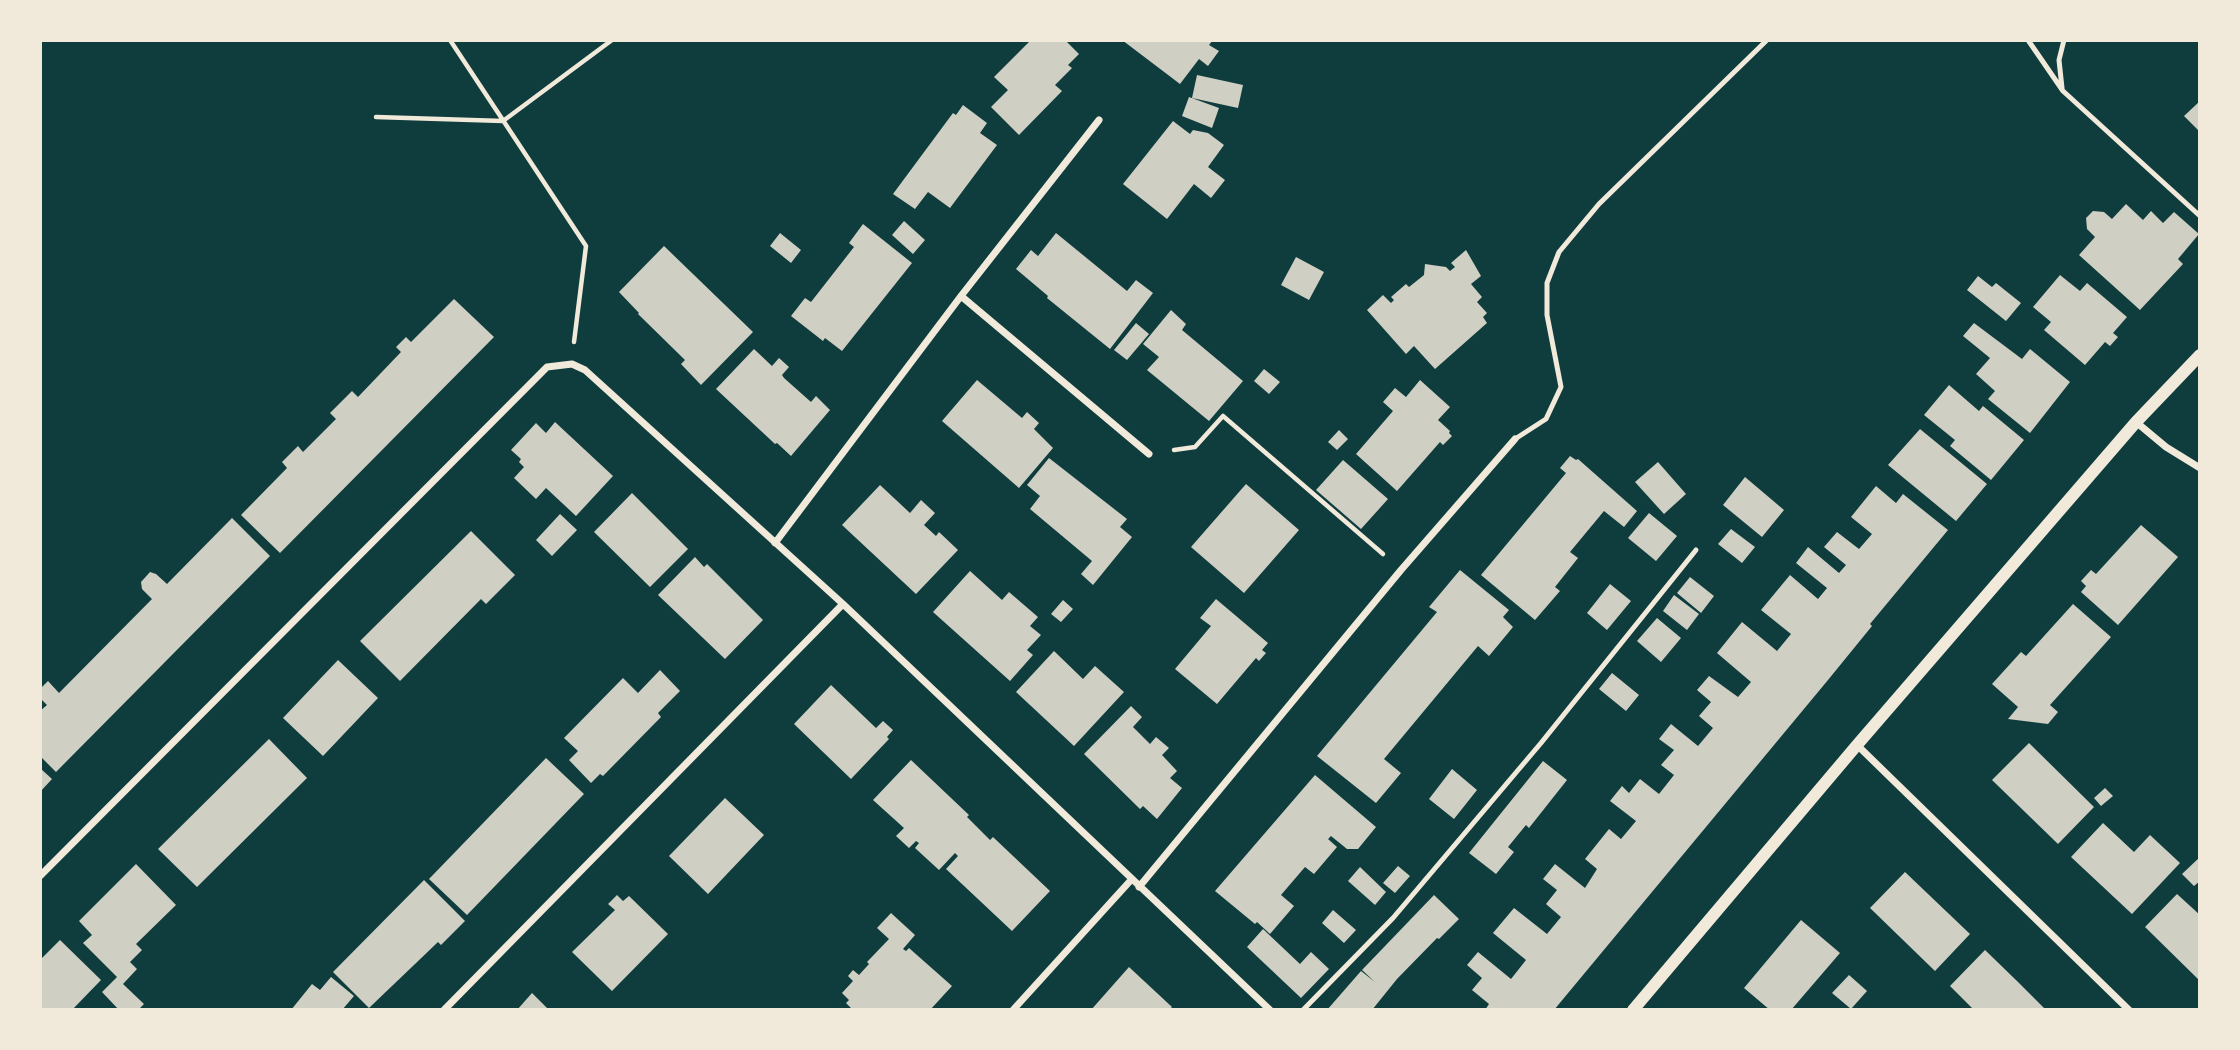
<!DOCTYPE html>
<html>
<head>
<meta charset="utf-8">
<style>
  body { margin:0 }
  #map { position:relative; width:2240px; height:1050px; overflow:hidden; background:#0f3d3e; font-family:"DM Sans",sans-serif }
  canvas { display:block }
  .frame { position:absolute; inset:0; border:42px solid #f1e9da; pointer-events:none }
</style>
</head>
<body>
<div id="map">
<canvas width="2240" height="1050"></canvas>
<div class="frame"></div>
</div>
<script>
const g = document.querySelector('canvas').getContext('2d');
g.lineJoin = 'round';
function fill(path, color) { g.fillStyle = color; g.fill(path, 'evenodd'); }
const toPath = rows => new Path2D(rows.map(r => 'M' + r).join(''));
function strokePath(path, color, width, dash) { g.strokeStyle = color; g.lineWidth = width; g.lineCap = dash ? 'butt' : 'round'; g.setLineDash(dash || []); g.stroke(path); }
fill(toPath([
  [1031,40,1065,40,1079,54,1068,65,1072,68,1055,85,1062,91,1019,135,991,107,1008,90,994,77],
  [1122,40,1213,40,1209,45,1219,51,1208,66,1199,59,1180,84],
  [1197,75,1243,85,1238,108,1192,98],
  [1189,97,1219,108,1212,128,1182,116],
  [2200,101,2200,132,2184,116],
  [963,105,987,123,980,133,997,145,950,208,928,192,915,209,893,194,953,113,956,115],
  [1173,121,1190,134,1193,130,1208,133,1224,145,1208,167,1225,180,1211,198,1194,184,1167,219,1123,184],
  [2126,204,2143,220,2151,211,2163,223,2174,212,2199,234,2178,259,2183,264,2140,310,2079,255,2095,237,2087,229,2086,218,2093,211,2104,212,2112,219],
  [904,221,925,240,913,254,892,235],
  [863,224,912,263,842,351,825,338,823,341,791,316,805,298,811,302,854,247,849,243],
  [780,233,801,250,791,263,770,246],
  [1056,233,1127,291,1136,280,1153,293,1110,349,1047,298,1048,296,1016,269,1031,250,1038,256],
  [664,246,753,332,701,385,681,364,685,360,638,314,639,313,619,292],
  [1466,250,1481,276,1471,284,1482,297,1477,302,1487,313,1483,317,1487,323,1435,369,1414,346,1406,354,1367,310,1383,295,1391,303,1394,300,1391,297,1406,284,1409,287,1424,275,1425,264,1446,267,1450,271,1455,267,1451,263],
  [1296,257,1324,272,1309,300,1281,285],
  [2060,275,2080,291,2087,283,2127,317,2113,333,2118,337,2110,346,2105,342,2085,365,2044,330,2051,322,2033,307],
  [1978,276,1992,287,1996,283,2021,303,2006,321,1967,290],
  [454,299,494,337,280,553,241,515,287,468,282,462,298,446,303,452,336,419,330,413,352,391,358,397,401,352,396,347,406,337,411,342],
  [1171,310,1186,324,1182,330,1243,381,1209,421,1147,370,1159,357,1143,344],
  [1136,323,1149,334,1127,360,1114,350],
  [1974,323,2022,359,2030,349,2070,382,2030,433,1988,399,1995,391,1976,374,1990,358,1963,336],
  [754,349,772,366,779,358,789,367,782,375,784,378,811,402,816,396,830,410,791,456,777,443,775,444,716,389],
  [1264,369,1280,382,1269,394,1254,381],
  [977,380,1022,418,1027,412,1039,423,1034,429,1053,448,1019,488,942,421],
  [1420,380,1450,407,1438,420,1450,431,1449,433,1452,436,1443,445,1440,442,1397,491,1356,454,1393,411,1383,402,1395,388,1406,397],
  [1949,385,1979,411,1983,406,2024,440,1991,480,1950,446,1955,440,1924,415],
  [555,422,613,476,576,516,546,488,536,499,514,478,524,467,519,462,521,459,511,450,536,423,546,433],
  [1920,429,1987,484,1956,521,1888,465],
  [1339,430,1348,439,1337,450,1328,442],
  [1570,456,1576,460,1578,459,1637,511,1624,527,1604,511,1570,552,1578,558,1555,587,1560,591,1535,620,1481,575,1566,473,1560,468],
  [1049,458,1127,519,1120,527,1132,537,1093,585,1081,574,1092,561,1030,509,1040,496,1027,485],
  [1343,460,1388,499,1361,529,1316,490],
  [1658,462,1686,494,1664,514,1635,482],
  [1745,477,1784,510,1762,537,1723,505],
  [1246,484,1299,530,1244,593,1191,547],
  [880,485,910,513,921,500,935,513,924,525,936,536,939,532,958,550,916,594,842,525],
  [1876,486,1896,503,1903,494,1948,530,1870,624,1872,626,1828,680,1554,1010,1485,1010,1489,1004,1472,990,1482,978,1467,965,1478,952,1511,979,1526,960,1493,933,1514,908,1547,934,1561,917,1546,904,1557,890,1543,879,1555,864,1585,888,1597,869,1585,859,1609,829,1621,839,1636,821,1610,801,1622,786,1629,793,1640,779,1659,794,1674,775,1661,765,1674,750,1659,739,1671,724,1698,746,1713,728,1699,716,1711,702,1697,690,1709,676,1738,697,1751,682,1717,653,1742,622,1777,651,1791,634,1761,610,1790,575,1818,599,1827,588,1796,563,1808,547,1839,573,1846,565,1824,547,1837,532,1859,549,1872,534,1851,517],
  [632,493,688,549,650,587,594,532],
  [1649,513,1677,536,1656,561,1628,538],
  [560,514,577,530,552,556,536,540],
  [232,518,270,556,56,772,40,756,40,711,47,705,40,698,40,689,48,681,59,693,152,599,142,589,141,582,150,572,156,574,167,584],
  [2141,525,2178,557,2118,625,2081,592,2086,586,2081,581,2091,570,2096,574],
  [1731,529,1755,547,1742,563,1718,544],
  [471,531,515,575,486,604,481,599,400,681,360,641],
  [695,557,704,567,707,564,763,620,725,659,658,595],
  [1460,570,1509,610,1503,617,1513,627,1489,656,1478,646,1384,759,1401,773,1376,803,1317,756,1437,612,1429,607],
  [970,571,1002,600,1009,592,1038,617,1030,626,1041,635,1027,650,1033,655,1010,681,933,612],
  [1690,577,1714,596,1701,613,1677,593],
  [1610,584,1631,601,1607,630,1587,613],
  [1674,595,1699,614,1687,630,1663,611],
  [1216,599,1268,643,1262,650,1266,653,1259,661,1256,658,1217,704,1175,669,1211,626,1200,618],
  [1063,600,1073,609,1061,622,1051,614],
  [2073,604,2111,637,2050,705,2058,712,2048,724,2008,719,2018,707,1992,684,2021,652,2026,656],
  [1657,618,1681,638,1661,662,1637,641],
  [1054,651,1083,679,1095,666,1124,692,1074,746,1016,692],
  [338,660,378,698,323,756,283,718],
  [660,670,680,691,658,713,661,717,603,776,600,774,591,783,569,760,578,751,564,738,623,678,638,693],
  [1612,673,1639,695,1626,711,1599,689],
  [831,685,876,728,883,721,893,730,887,737,889,739,851,779,794,724],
  [1131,706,1142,717,1133,727,1150,744,1156,737,1169,748,1162,755,1177,771,1170,778,1182,788,1157,819,1143,806,1140,809,1084,754],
  [269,739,307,778,197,887,158,849],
  [2029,743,2094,807,2058,844,1992,780],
  [546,758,584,794,467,915,429,879],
  [911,760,969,815,967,817,990,840,993,837,1050,891,1012,931,946,869,958,856,955,853,939,870,915,848,919,843,916,841,909,848,896,836,904,828,873,800],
  [1543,761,1567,780,1529,828,1526,825,1508,847,1514,852,1496,874,1469,853],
  [40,768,52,779,40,792],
  [1452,769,1477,790,1454,819,1429,799],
  [1315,775,1376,827,1358,849,1347,849,1331,836,1328,839,1337,847,1314,874,1305,867,1281,895,1294,906,1270,934,1257,922,1255,924,1215,891],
  [2105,788,2113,796,2101,806,2094,798],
  [725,798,764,835,708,894,669,856],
  [2103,823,2134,852,2150,835,2180,863,2132,914,2071,857],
  [2200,857,2200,881,2194,886,2182,874],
  [136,864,176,905,136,944,142,950,130,962,137,969,123,984,144,1004,138,1010,119,1010,102,992,117,977,83,943,92,935,79,921],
  [1398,866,1410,876,1395,893,1383,883],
  [1360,867,1386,892,1375,905,1348,881],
  [1905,872,1970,934,1935,971,1870,908],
  [424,880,465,921,441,945,438,942,369,1008,333,972],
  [2177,894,2200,915,2200,981,2145,927],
  [617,895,623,901,629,896,668,934,612,991,572,952,615,910,608,904],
  [1434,895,1459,919,1439,939,1437,938,1397,979,1372,1010,1327,1010,1361,971,1375,982,1362,970],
  [1333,910,1356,930,1344,943,1322,923],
  [891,913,915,935,903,949,906,951,909,948,952,986,930,1010,860,1010,858,1008,853,1010,846,1003,849,1000,842,993,853,981,848,976,853,970,859,975,869,964,867,962,889,939,877,928],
  [1801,920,1840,953,1791,1010,1770,1010,1744,988],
  [1263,929,1300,964,1311,952,1329,969,1301,998,1247,947],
  [60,940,101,980,72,1010,40,1010,40,960],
  [1985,950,2017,981,2046,1010,1974,1010,1950,986],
  [1129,967,1172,1007,1169,1010,1091,1010],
  [1849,975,1867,991,1851,1009,1832,993],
  [331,977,354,996,342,1010,291,1010,312,984,320,990],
  [532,993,549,1010,517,1010]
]), '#cfcfc3');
strokePath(toPath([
  [450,40,586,246,574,342],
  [376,117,503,121,612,40],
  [1174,450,1195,447,1223,416,1383,554]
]), '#f1e9da', 4.5);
strokePath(toPath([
  [2028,40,2063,91,2200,216],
  [2062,88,2059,60,2064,40],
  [1515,439,1546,419,1561,387,1547,315,1547,283,1559,252,1599,204,1767,40],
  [1303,1010,1393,918,1541,743,1696,550]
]), '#f1e9da', 5);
strokePath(toPath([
  [961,296,1149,454],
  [2136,422,2166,447,2200,468],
  [775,543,961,296,1099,120],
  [1857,745,2129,1010],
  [40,876,547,367,572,364,585,370,843,604,1270,1010],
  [1139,887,1401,570,1515,439],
  [444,1010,843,604],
  [1013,1010,1131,880]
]), '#f1e9da', 7);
strokePath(toPath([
  [1633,1010,1857,745,2136,422,2200,355]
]), '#f1e9da', 12);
</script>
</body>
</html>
